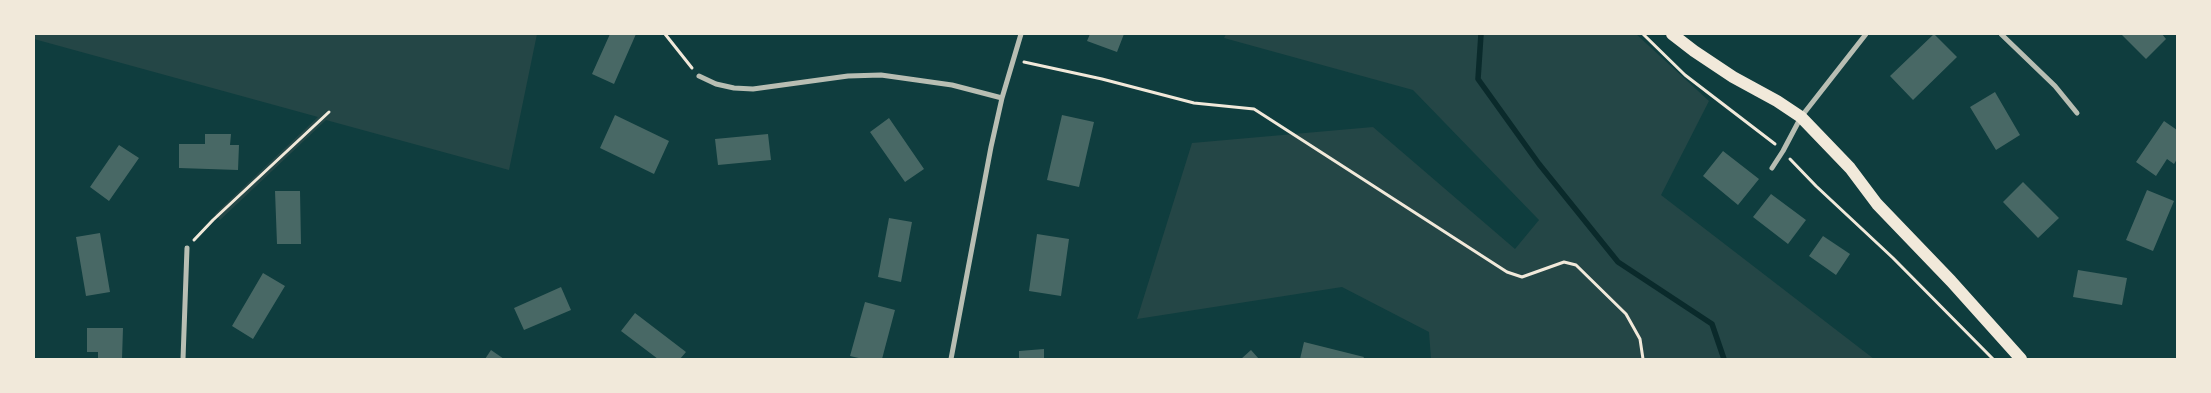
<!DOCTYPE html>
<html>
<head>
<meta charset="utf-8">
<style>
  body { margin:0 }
  #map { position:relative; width:2211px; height:393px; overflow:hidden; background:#0f3d3e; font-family:"Golos Text",sans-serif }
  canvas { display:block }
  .frame { position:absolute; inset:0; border:35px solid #f1e9da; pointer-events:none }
</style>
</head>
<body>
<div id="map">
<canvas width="2211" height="393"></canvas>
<div class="frame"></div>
</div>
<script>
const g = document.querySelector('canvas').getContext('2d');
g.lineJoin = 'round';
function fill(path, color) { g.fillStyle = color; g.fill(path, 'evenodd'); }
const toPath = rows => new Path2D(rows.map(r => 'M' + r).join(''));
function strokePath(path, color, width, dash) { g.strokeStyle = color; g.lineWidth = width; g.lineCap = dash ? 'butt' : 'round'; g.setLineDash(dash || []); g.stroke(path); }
fill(toPath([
  [34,34,537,34,509,170,326,120,220,220,215,214,318,117,34,39],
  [1226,34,1636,34,1709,101,1661,195,1874,359,1431,359,1429,332,1342,287,1137,319,1192,143,1373,127,1515,249,1539,220,1413,90,1224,38]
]), '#244646');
strokePath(toPath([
  [1481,34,1478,79,1539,164,1618,262,1712,324,1724,359]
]), '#0a2a2b', 5.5);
fill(toPath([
  [610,34,636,34,614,84,592,74],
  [1090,34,1124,34,1117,52,1087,41],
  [1934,34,1957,57,1913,100,1890,76],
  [2121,34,2162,34,2166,39,2146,59],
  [1995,92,2020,135,1996,150,1970,107],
  [615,115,669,141,654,174,600,148],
  [1062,115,1094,122,1079,187,1047,180],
  [889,118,924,169,905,182,870,132],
  [2164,121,2177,130,2177,159,2174,164,2167,159,2156,176,2136,162],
  [205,134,231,134,230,145,239,145,238,170,179,168,179,144,205,144],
  [768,134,771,160,718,165,715,139],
  [119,145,139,158,109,201,90,187],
  [1723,151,1759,179,1738,205,1703,176],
  [2023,182,2059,218,2038,238,2003,202],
  [2147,190,2174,201,2153,251,2126,240],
  [275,191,300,191,301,244,277,244],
  [1771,194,1806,220,1788,244,1753,217],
  [889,218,912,222,901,282,878,277],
  [100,233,110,292,86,296,76,237],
  [1037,234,1069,239,1061,296,1029,291],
  [1823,236,1850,254,1836,275,1809,256],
  [2078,270,2127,278,2122,305,2073,297],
  [263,273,285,286,253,339,232,326],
  [561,287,571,310,524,330,514,308],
  [865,302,895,310,882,359,863,359,850,356],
  [635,313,686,352,680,359,658,359,621,331],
  [87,328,123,328,122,359,98,359,98,352,87,352],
  [1304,342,1364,357,1363,359,1300,359],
  [1044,349,1044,359,1019,359,1019,351],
  [491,350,504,359,485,359],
  [1251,350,1259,359,1241,359]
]), '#486865');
strokePath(toPath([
  [665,34,692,68],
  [1643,34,1685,75,1775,144],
  [1024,62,1102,79,1194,103,1254,109,1507,272,1522,277,1564,262,1576,265,1626,314,1640,339,1643,359],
  [1790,159,1816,186,1893,258,1993,359],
  [194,240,213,220,329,112]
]), '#f1e9da', 3);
strokePath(toPath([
  [2001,34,2055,86,2077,113],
  [699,76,716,84,734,88,753,89,848,76,881,75,952,85,1002,98],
  [1772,168,1783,151,1801,117,1866,34],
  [183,359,187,248],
  [951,359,991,147,1002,98,1021,34]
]), '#b8beb3', 5);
strokePath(toPath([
  [1672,34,1694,51,1733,77,1777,101,1801,117,1850,168,1877,204,1951,281,2021,359]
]), '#f1e9da', 12);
</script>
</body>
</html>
